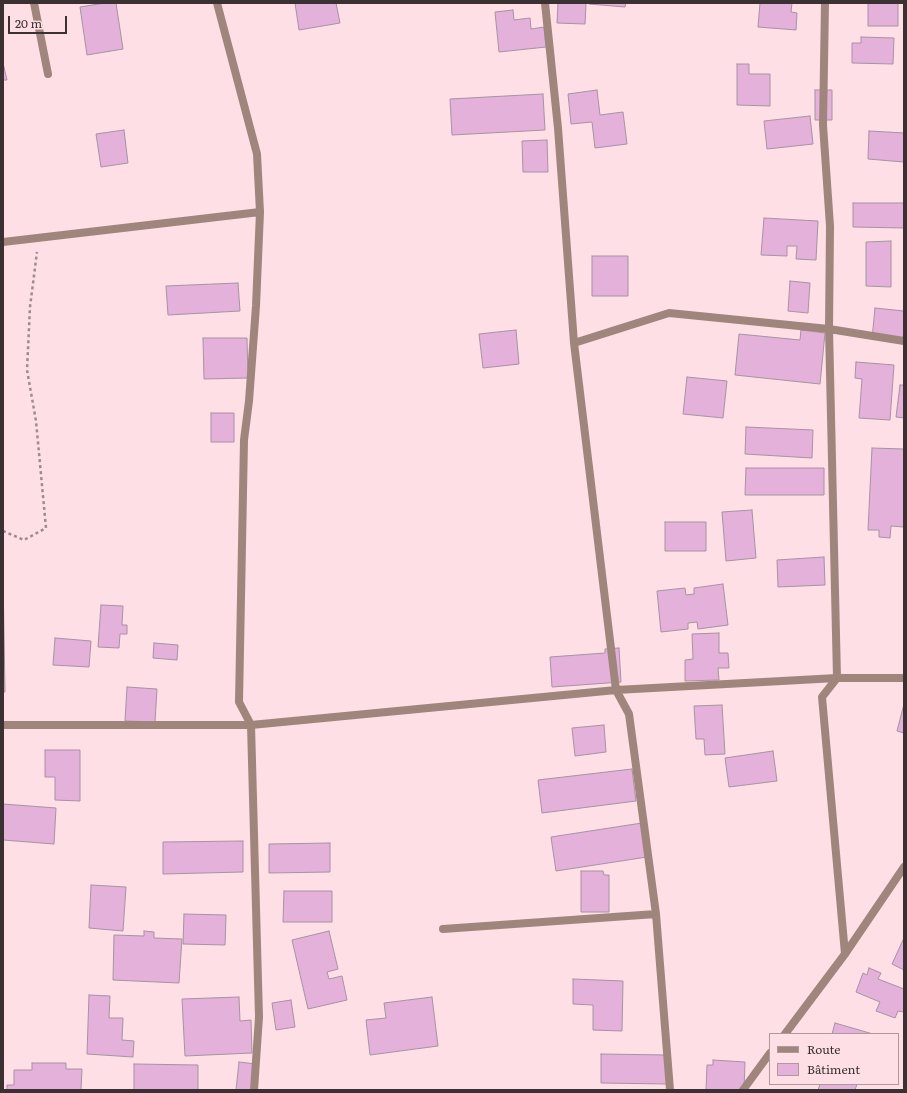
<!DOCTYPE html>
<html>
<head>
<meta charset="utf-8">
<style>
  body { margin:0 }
  #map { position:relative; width:907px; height:1093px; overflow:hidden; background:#fddfe5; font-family:Literata,serif }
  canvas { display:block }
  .frame { position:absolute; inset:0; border:4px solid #3b3032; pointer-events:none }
  .legend { position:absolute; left:769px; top:1033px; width:130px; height:52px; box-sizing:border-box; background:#fddfe5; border:1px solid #af999d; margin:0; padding:5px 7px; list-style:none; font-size:12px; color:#3b3032 }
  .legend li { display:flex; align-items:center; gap:8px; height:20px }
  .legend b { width:20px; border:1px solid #af999d }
  .scale { position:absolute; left:8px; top:16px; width:59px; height:18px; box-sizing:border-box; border:2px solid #3b3032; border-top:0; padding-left:5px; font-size:12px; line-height:14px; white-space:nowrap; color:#3b3032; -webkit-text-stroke:3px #fddfe5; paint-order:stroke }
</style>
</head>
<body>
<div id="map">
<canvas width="907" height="1093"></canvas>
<div class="frame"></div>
<ul class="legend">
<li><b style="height:5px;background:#a0857c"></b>Route</li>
<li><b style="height:11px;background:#e3b1da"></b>Bâtiment</li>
</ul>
<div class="scale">20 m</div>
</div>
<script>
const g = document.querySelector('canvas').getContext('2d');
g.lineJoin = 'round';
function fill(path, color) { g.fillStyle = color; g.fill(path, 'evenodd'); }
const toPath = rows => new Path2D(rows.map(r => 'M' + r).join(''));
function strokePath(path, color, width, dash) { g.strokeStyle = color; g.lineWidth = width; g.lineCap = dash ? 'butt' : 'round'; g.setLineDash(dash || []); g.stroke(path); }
const building = toPath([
  [105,3,116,3,123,49,87,55,80,7,105,3],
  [295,3,336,3,340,23,299,30,295,3],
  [558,3,586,3,585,24,557,23,558,3],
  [589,3,626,3,625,7,589,4,589,3],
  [760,3,792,3,791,12,797,13,796,30,758,27,760,3],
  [868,3,898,3,898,26,868,26,868,3],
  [513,10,514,20,530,18,531,29,544,27,546,47,499,52,495,12,513,10],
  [861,37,894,38,893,64,852,63,852,43,861,43,861,37],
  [3,63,7,80,3,80,3,63],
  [737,64,749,64,749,74,770,74,770,106,737,105,737,64],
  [597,90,600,115,623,112,627,144,595,148,592,122,571,124,568,94,597,90],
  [815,90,832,90,832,120,815,120,815,90],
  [543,94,545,130,452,135,450,99,543,94],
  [810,116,813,144,767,149,764,121,810,116],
  [124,130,128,163,101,167,96,134,124,130],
  [869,131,904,133,904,162,868,159,869,131],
  [547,140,548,172,523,172,522,141,547,140],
  [853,203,904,203,904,228,853,227,853,203],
  [764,218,818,221,816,260,796,259,797,246,787,246,787,256,761,255,764,218],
  [891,241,891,287,866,286,866,242,891,241],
  [592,256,628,256,628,296,592,296,592,256],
  [790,281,810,283,808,313,788,311,790,281],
  [238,283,240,311,168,315,166,286,238,283],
  [875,308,904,311,904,342,872,339,875,308],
  [516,330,519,364,483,368,479,334,516,330],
  [801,330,825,333,820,384,735,375,739,334,800,340,801,330],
  [203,338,247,338,248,378,204,379,203,338],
  [856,362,894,365,890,420,859,418,862,379,855,378,856,362],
  [687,377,727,381,723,418,683,414,687,377],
  [900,385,904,385,904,418,896,417,900,385],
  [211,413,234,413,234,442,211,442,211,413],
  [746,427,813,430,812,458,745,454,746,427],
  [872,448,904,449,904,527,891,526,890,538,879,537,879,530,868,530,872,448],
  [746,468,824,468,824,495,745,495,746,468],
  [752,510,756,558,726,561,722,512,752,510],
  [665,522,706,522,706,551,665,551,665,522],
  [824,557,825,585,778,587,777,560,824,557],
  [3,575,5,692,3,692,3,575],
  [723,584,728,625,698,629,697,622,688,623,688,629,661,632,657,591,685,588,686,595,694,594,694,588,723,584],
  [101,605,123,606,122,625,127,625,127,634,120,634,119,648,98,647,101,605],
  [719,633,719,653,728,653,729,668,718,668,719,680,685,681,685,660,693,659,692,634,719,633],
  [55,638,91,641,89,667,53,665,55,638],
  [154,643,178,645,177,660,153,658,154,643],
  [619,648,621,682,552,687,550,657,605,653,605,649,619,648],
  [127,687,157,689,155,722,125,721,127,687],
  [904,704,904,733,897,731,904,704],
  [722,705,725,754,705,755,704,739,696,739,694,706,722,705],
  [604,725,606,752,575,756,572,728,604,725],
  [45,750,80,750,80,801,55,800,55,777,45,777,45,750],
  [773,751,777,781,729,787,725,758,773,751],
  [632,769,636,801,542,813,538,780,632,769],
  [3,804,56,808,54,844,3,840,3,804],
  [642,823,647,857,556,871,551,837,642,823],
  [243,841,243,872,163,874,163,842,243,841],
  [330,843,330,872,269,873,269,844,330,843],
  [581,871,603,871,604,875,609,875,609,912,581,912,581,871],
  [91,885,126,887,123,931,89,928,91,885],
  [284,891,332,891,332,922,283,922,284,891],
  [184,914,226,915,225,945,183,944,184,914],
  [144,931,154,932,154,938,182,939,179,983,113,980,114,935,144,936,144,931],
  [329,931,338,969,327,972,329,979,342,976,347,1000,308,1009,292,940,329,931],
  [903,940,904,940,904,970,892,964,903,940],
  [869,968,881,973,878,979,904,989,904,1012,898,1011,895,1018,876,1011,880,1002,856,992,863,973,867,975,869,968],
  [573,979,623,981,622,1031,593,1030,593,1005,573,1004,573,979],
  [89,995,110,996,109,1018,123,1018,122,1040,134,1041,133,1057,87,1054,89,995],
  [239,997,240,1021,251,1020,252,1053,185,1056,182,999,239,997],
  [432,997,438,1046,370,1055,366,1020,386,1018,384,1003,432,997],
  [291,1000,295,1027,276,1030,272,1003,291,1000],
  [835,1023,873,1034,832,1034,835,1023],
  [601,1054,667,1055,667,1084,601,1083,601,1054],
  [713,1060,745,1062,744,1090,706,1090,707,1065,713,1065,713,1060],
  [239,1062,256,1064,253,1090,236,1090,239,1062],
  [32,1063,66,1063,66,1069,82,1069,81,1090,7,1090,7,1085,14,1085,14,1070,32,1070,32,1063],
  [134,1064,198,1065,198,1090,134,1090,134,1064],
  [820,1084,857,1084,855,1090,818,1090,820,1084]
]);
fill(building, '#e3b1da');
strokePath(building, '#a792a3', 1);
strokePath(toPath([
  [3,531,24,540,46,528,36,421,27,370,30,307,37,252]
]), '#9f8a8e', 2.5, [3, 3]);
strokePath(toPath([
  [34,3,48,74],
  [217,3,257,154,260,212,256,306,249,401,244,440,239,702,251,725,616,690,837,678,904,678],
  [545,3,558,128,574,343,616,690,629,714,656,914,670,1090],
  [825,3,823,125,830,226,829,329,837,678,822,697,845,954],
  [3,242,260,212],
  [574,343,669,313,829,329,904,341],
  [3,725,251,725,259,1017,254,1090],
  [443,929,656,914],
  [785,1034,845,954,904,867],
  [743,1090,770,1053]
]), '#a0857c', 8);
</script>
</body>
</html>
